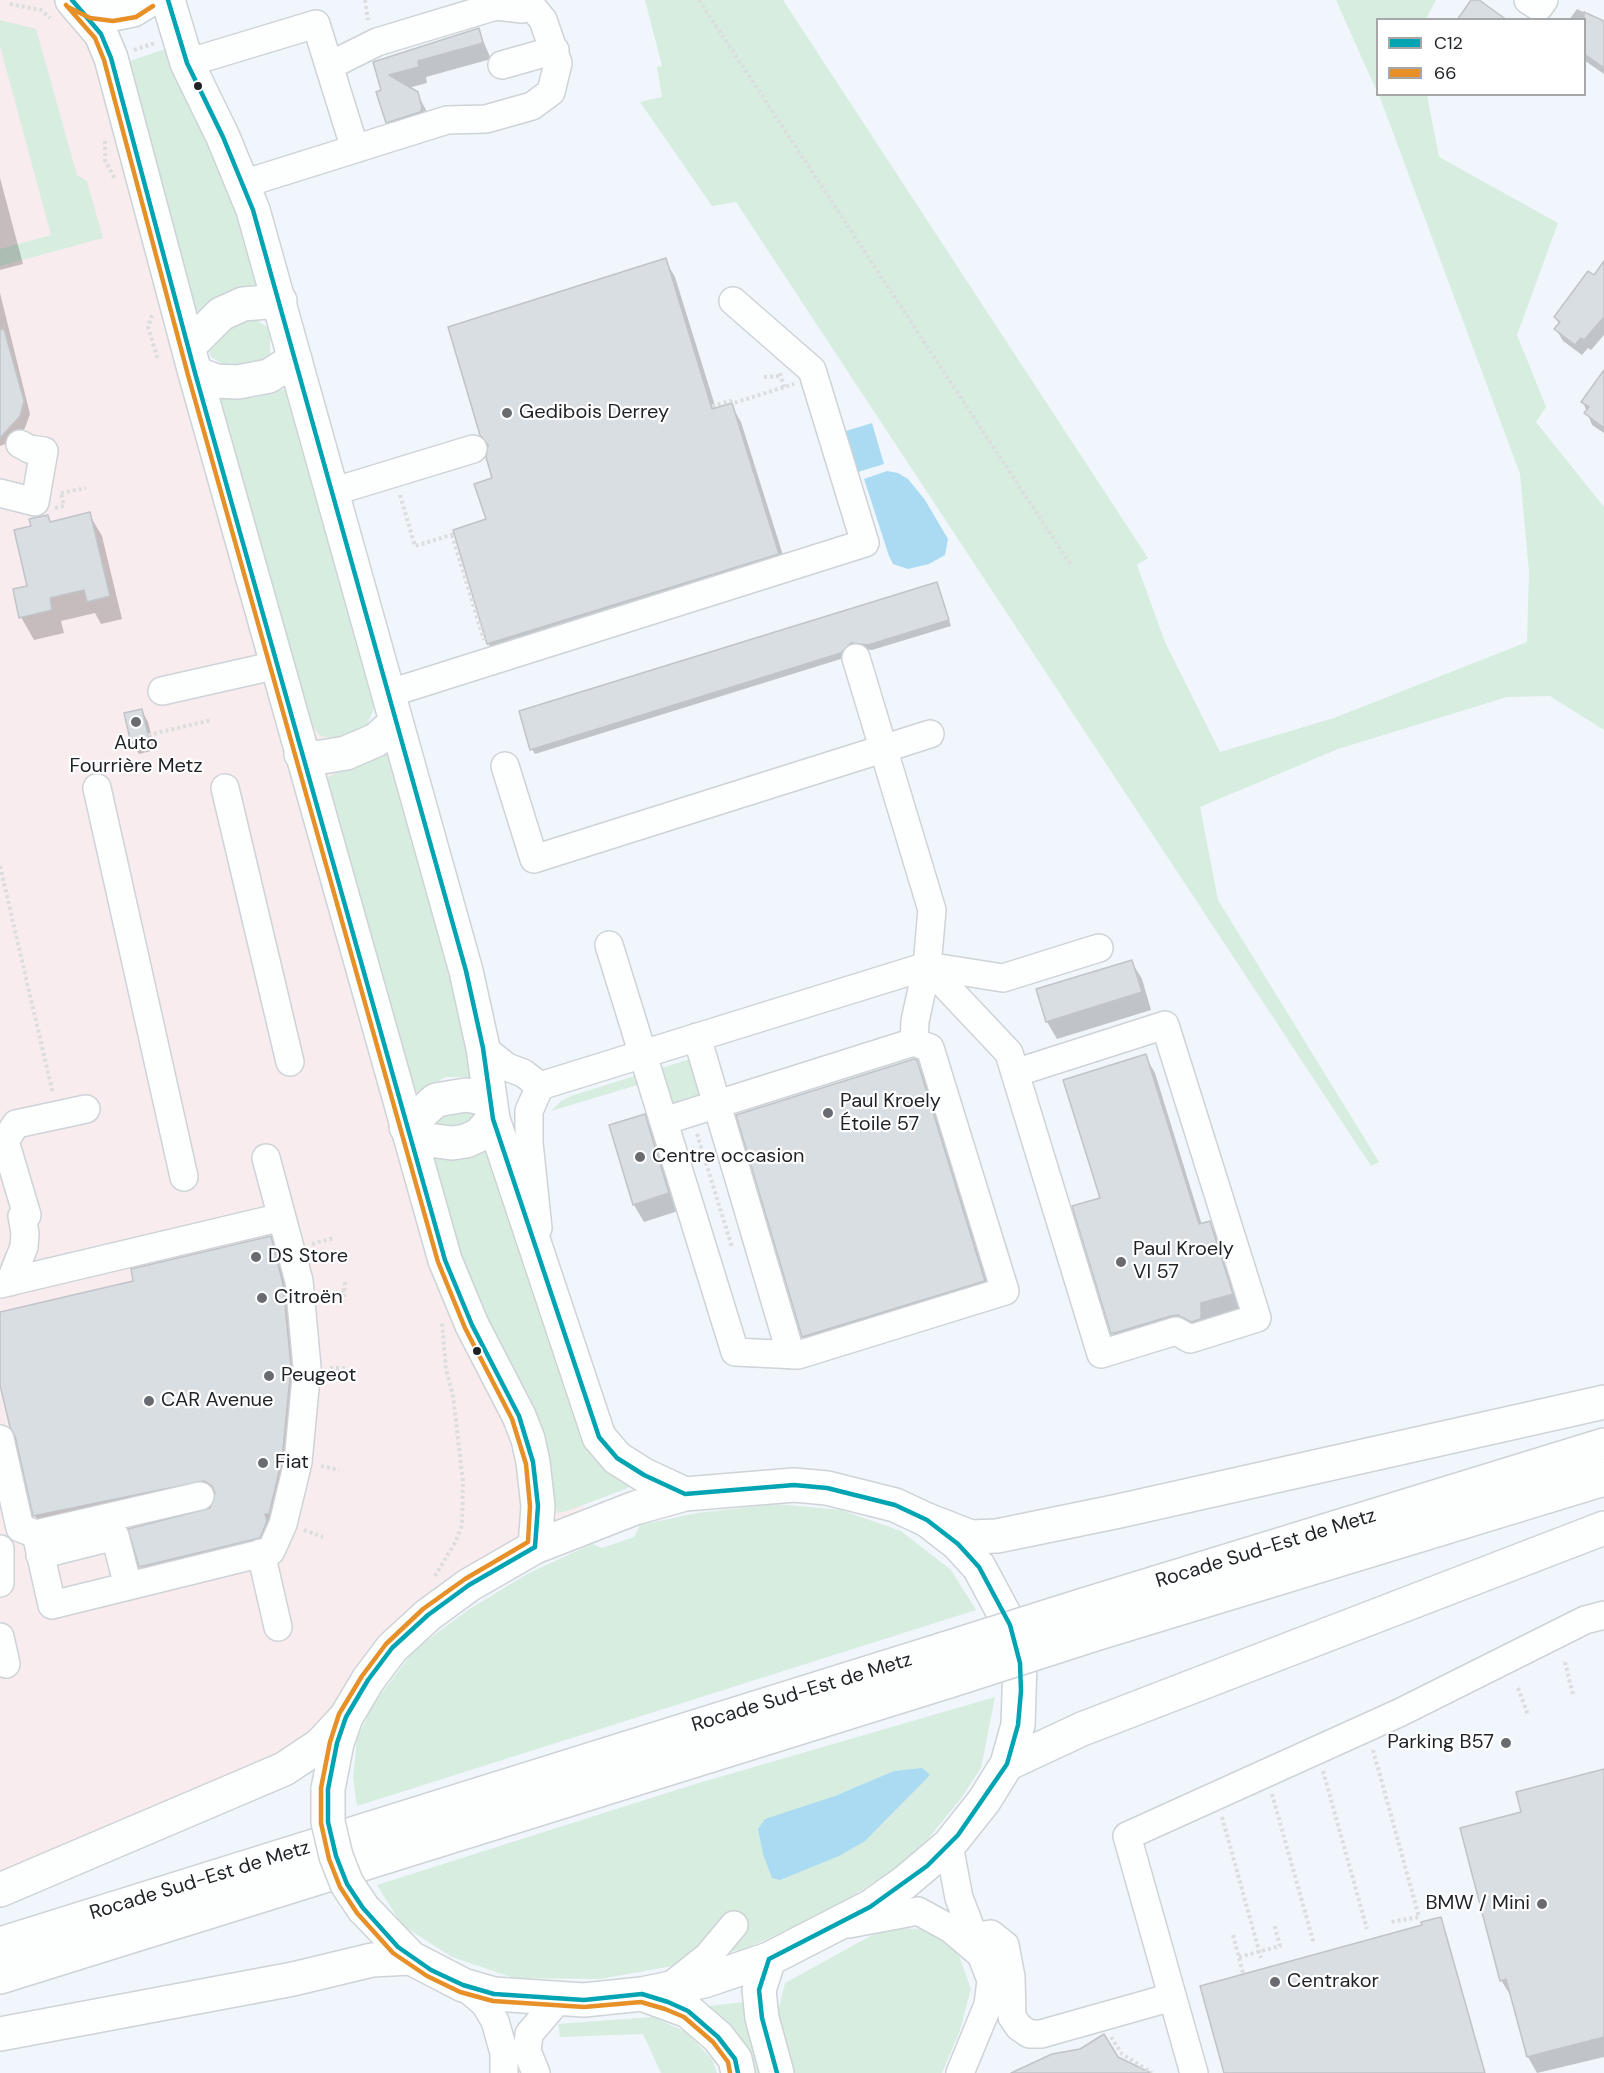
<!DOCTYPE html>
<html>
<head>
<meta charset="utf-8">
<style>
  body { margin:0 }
  #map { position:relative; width:1604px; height:2073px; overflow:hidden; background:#f0f6fb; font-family:"DM Sans",sans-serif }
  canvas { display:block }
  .legend { position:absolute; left:1376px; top:18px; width:210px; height:78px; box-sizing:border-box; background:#fff; border:2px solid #a5a7a8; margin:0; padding:8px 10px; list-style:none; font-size:18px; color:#1f2226 }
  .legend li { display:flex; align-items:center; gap:12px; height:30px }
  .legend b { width:30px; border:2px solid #a5a7a8 }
</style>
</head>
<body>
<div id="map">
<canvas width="1604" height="2073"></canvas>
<ul class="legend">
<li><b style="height:8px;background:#00a4b2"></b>C12</li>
<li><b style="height:8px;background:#e79027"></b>66</li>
</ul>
</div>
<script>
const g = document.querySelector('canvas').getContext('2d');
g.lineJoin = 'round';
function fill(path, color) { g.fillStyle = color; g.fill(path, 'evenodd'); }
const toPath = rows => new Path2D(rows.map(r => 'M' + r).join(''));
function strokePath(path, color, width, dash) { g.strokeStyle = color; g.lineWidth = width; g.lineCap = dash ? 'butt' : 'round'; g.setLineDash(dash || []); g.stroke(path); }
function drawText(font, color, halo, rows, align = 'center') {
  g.font = font + ' "DM Sans",sans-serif'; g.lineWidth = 4.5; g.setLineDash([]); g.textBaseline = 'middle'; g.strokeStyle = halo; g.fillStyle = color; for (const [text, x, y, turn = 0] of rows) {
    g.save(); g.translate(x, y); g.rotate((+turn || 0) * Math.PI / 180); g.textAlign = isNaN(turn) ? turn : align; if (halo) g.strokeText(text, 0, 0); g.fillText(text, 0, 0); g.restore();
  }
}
fill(toPath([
  [0,0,80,0,590,1525,469,1585,320,1745,0,1890]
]), '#f8ecee');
fill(toPath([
  [645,0,783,0,1148,558,1137,565,1165,642,1220,752,1334,718,1527,642,1529,572,1520,474,1379,95,1427,95,1439,157,1558,223,1517,335,1546,407,1536,422,1604,507,1604,730,1550,696,1507,697,1338,749,1200,807,1218,900,1379,1162,1371,1166,736,202,712,206,640,102,662,97,657,67,662,66],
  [1336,0,1436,0,1426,19,1378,20,1377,92],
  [0,20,36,29,77,175,87,181,103,238,0,266,0,249,51,235,0,46],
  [168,48,211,145,262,282,221,299,194,320,127,62],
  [248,320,258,321,270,329,270,355,257,363,240,367,224,365,211,357,209,351,214,342,234,325],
  [292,387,378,700,364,731,333,738,320,736,304,714,214,399,227,392,253,398],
  [393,751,477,1077,446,1077,410,1095,323,780,375,752],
  [693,1058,703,1096,672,1105,659,1069],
  [641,1074,644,1083,551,1111,561,1101,571,1096],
  [471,1110,478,1116,465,1133,429,1126,441,1112],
  [492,1143,631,1479,628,1488,567,1511,557,1513,555,1501,551,1501,458,1260,427,1152],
  [776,1504,841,1510,901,1531,951,1570,976,1610,357,1806,353,1778,357,1738,373,1705,414,1650,471,1608,529,1573,592,1544,602,1548,634,1537,640,1525,697,1513],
  [995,1697,981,1768,962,1797,915,1855,831,1910,747,1948,678,1965,600,1979,514,1978,452,1957,402,1925,377,1885,692,1785],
  [885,1928,924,1929,955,1944,971,1989,960,2030,942,2073,791,2073,776,2020,785,1983],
  [743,2002,763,2073,750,2073,709,2006],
  [653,2017,686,2032,712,2059,717,2073,661,2073,643,2034,560,2037,558,2024]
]), '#d7ede0');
fill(toPath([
  [872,423,884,464,858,472,846,431],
  [887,471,898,473,908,479,925,500,948,539,945,555,929,564,908,569,893,564,889,556,864,479],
  [922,1768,930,1775,865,1841,839,1856,780,1880,772,1878,763,1854,758,1829,765,1819,835,1796,894,1771]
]), '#aadbf3');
fill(toPath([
  [1577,9,1604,22,1604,74,1584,60,1584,20,1569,20],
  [478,29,491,59,426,77,427,83,408,88,417,93,426,110,430,125,396,138,387,122,383,91,375,63],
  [0,178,23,264,0,270],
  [665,260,675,277,716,409,731,405,741,422,788,571,498,661,488,643,487,520,494,479,489,448,481,435],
  [1604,273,1604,335,1591,350,1588,348,1582,355,1563,341,1556,329,1560,325,1555,318,1594,277],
  [0,293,30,414,25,428,14,441,0,446],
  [1604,387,1604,433,1592,425,1583,402],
  [89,514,102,536,122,619,101,624,95,613,61,621,64,633,34,640,21,617,29,587,33,528,47,516,51,523],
  [937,584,951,626,872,650,854,648,844,658,535,754,532,749],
  [142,711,148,722,155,750,139,754,132,743,126,714],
  [1131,961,1142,979,1151,1010,1057,1039,1047,1022],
  [1145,1056,1155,1073,1202,1225,1209,1222,1219,1240,1242,1311,1123,1351,1113,1334,1074,1207,1102,1199],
  [916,1061,927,1079,994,1298,814,1354,804,1337,738,1116],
  [644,1116,654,1134,678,1211,644,1222,634,1205,611,1126],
  [270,1238,280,1255,293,1303,300,1386,276,1540,151,1584,141,1567,130,1530,212,1508,217,1500,207,1498,45,1533,35,1516,0,1374,0,1314,135,1282],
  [1604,1771,1604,2057,1537,2073,1528,2057,1512,1998,1501,1980,1523,1813],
  [1440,1919,1485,2073,1225,2073]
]), '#0003');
const building = toPath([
  [1471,0,1479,0,1507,20,1457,20,1471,0],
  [1584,12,1604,21,1604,68,1584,54,1584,12],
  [479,28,483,43,418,61,419,67,389,75,418,92,422,108,420,112,386,123,376,92,381,90,373,62,479,28],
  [666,258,712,409,732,403,779,554,487,644,453,530,486,519,474,484,492,478,486,457,488,445,480,435,448,327,666,258],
  [1604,261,1604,317,1584,340,1581,338,1575,345,1554,329,1560,322,1554,317,1588,271,1594,275,1604,261],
  [4,329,24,401,20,416,0,438,0,330,4,329],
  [1604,370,1604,428,1584,413,1589,407,1581,402,1604,370],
  [90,512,110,596,87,602,84,590,50,598,52,610,19,618,13,589,27,586,14,530,31,526,29,519,48,515,50,522,90,512],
  [937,582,949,620,868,645,851,643,841,653,530,750,519,711,937,582],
  [142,709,149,739,131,743,124,713,142,709],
  [1132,960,1142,992,1046,1022,1036,989,1132,960],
  [1146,1054,1199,1224,1210,1221,1233,1294,1201,1303,1201,1319,1191,1322,1178,1315,1171,1316,1111,1334,1072,1206,1100,1198,1063,1080,1146,1054],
  [914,1059,917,1060,985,1281,802,1337,736,1115,914,1059],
  [645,1114,669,1193,633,1205,609,1125,645,1114],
  [271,1236,283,1284,291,1367,282,1459,269,1514,265,1514,267,1521,260,1538,139,1567,128,1529,210,1508,215,1493,212,1486,204,1481,33,1516,15,1436,10,1427,0,1385,0,1312,133,1281,131,1269,271,1236],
  [1604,1769,1604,2037,1527,2057,1506,1979,1500,1981,1460,1828,1521,1812,1516,1792,1604,1769],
  [1441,1917,1485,2073,1224,2073,1200,1986,1422,1925,1421,1922,1441,1917],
  [1104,2034,1118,2057,1151,2073,1011,2073,1052,2054,1080,2049,1104,2034]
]);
fill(building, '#d9dee2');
strokePath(building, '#c0c4c8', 1.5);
const minor = toPath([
  [1528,0,1539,7,1544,0],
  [187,63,316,24,355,149],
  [502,65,555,50],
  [329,66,377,42,496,6,522,9,529,0],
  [243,184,447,120,486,119,532,106,551,92,558,63,543,20,529,3],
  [332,492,473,449],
  [0,493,35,502,44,451,29,449,20,444],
  [856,658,932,910,927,966,915,1021,914,1042],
  [162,691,277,665],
  [387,694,865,543,812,370,733,301],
  [505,766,534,859,930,734],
  [97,788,184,1177],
  [225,788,290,1062],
  [609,945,735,1352,798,1355,1005,1291,930,1048,914,1042,664,1121],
  [927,966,1009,1053,1015,1073,1101,1354,1176,1331,1190,1339,1257,1318,1165,1025,1015,1073],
  [697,1037,791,1355],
  [483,1048,507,1067,523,1073,540,1086],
  [5,1141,27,1215],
  [0,1142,5,1141,16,1124,86,1109],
  [538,1228,529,1143,529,1111,540,1086,927,966,1003,978,1099,948],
  [10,1282,24,1247,25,1233,22,1216],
  [0,1284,282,1217],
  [0,1439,20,1528,36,1534,52,1605,271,1551,283,1524,298,1462,307,1367,299,1281,266,1158],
  [36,1534,200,1496],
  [0,1549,0,1583],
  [261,1553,278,1627],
  [40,1555,115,1536,128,1586],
  [0,1637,6,1664],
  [949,1845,959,1898,991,1980,988,2005,960,2073],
  [849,1924,918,1911,951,1929,979,1953],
  [975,1937,991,1934,1005,1945,1011,1977,1012,2017,1019,2027,1029,2034,1041,2034,1172,1997],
  [463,1985,485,2004,495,2021,504,2053,504,2073],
  [668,1988,708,1956,734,1925],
  [536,2073,527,2051,529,2034,558,2000],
  [1194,2073,1127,1836,1399,1713,1585,1620,1604,1615]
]);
const major = toPath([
  [72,0,101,34,111,58,195,373,445,1260,472,1325,519,1416,528,1439,533,1462,538,1506,535,1547],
  [168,0,187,63,223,137,253,210,466,971,483,1048,493,1119,599,1437,617,1458,644,1475,685,1494],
  [74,1,92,11,113,14,133,10,149,0],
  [188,347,221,314,243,304,280,301],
  [195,373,216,381,238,382,269,376,295,359],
  [301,754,316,758,346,753,376,740,395,723],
  [406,1127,428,1140,452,1143,466,1141,479,1135,493,1119],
  [406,1127,436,1100,466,1095,489,1099],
  [328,1789,337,1743,346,1717,368,1680,392,1648,428,1615,469,1585,535,1547,635,1508,685,1494,794,1485,827,1488,895,1505,927,1520,958,1544,979,1567,1010,1625,1020,1663,1018,1725,1007,1764,984,1801,949,1845,904,1883,870,1907,769,1959,704,1981,642,1994,584,2000,494,1994,463,1985,411,1958,363,1908],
  [769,1959,759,1990,762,2018,777,2073],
  [642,1994,688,2011,718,2037,735,2059,738,2073]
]);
const highway = toPath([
  [927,1520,971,1537,997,1536,1119,1511,1604,1402],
  [1087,1604,1604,1445],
  [1092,1635,1604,1479],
  [1007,1764,1082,1729,1604,1528],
  [0,1890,284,1769,320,1745,346,1717],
  [0,1944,941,1650],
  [0,1977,949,1681],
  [0,2034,293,1979,372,1960,411,1958]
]);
strokePath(minor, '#ced3d7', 30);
strokePath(major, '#ced3d7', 36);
strokePath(highway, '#ced3d7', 36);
strokePath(toPath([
  [365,0,368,20],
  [699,0,1071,565],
  [10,4,41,10,50,18],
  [134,50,155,43],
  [105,141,105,160,115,179],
  [152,315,148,327,158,360],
  [780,373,784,387],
  [764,377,781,376],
  [712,406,730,401,734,403,794,384],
  [61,493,86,488],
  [400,495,415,546,454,534],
  [55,508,64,506,61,493],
  [452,535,484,640],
  [148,735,212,720],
  [0,866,53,1094],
  [697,1134,732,1247],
  [312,1244,334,1238],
  [324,1295,344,1291],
  [344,1297,345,1281],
  [330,1368,348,1368],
  [321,1466,339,1470],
  [304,1530,323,1537],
  [435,1576,456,1541,462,1525,463,1482,453,1396,446,1369,442,1323],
  [1565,1662,1573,1695],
  [1518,1688,1528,1715],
  [1373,1750,1419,1917,1391,1922],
  [1323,1771,1367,1929],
  [1272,1794,1314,1944],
  [1222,1817,1261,1958],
  [1233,1935,1243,1973],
  [1239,1957,1280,1946,1274,1924],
  [1111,2037,1122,2054,1152,2073]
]), '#dcddde', 4, [3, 3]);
strokePath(minor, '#fdfefe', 27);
strokePath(major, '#fdfefe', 33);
strokePath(highway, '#fdfefe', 33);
const majorBridge = toPath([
  [328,1789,328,1822,336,1856,347,1884,363,1908]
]);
const highwayBridge = toPath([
  [941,1650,1087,1604],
  [949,1681,1092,1635]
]);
strokePath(majorBridge, '#ced3d7', 36, []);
strokePath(highwayBridge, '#ced3d7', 36, []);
strokePath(majorBridge, '#fdfefe', 33);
strokePath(highwayBridge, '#fdfefe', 33);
strokePath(toPath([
  [72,0,101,34,111,58,195,373,445,1260,472,1325,519,1416,533,1462,538,1506,535,1547,469,1585,428,1615,392,1648,368,1680,346,1717,337,1743,328,1789,328,1822,336,1856,347,1884,363,1908,398,1947,431,1970,463,1985,494,1994,584,2000,642,1994,668,2002,688,2011,718,2037,735,2059,738,2073],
  [168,0,187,63,223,137,253,210,466,971,483,1048,493,1119,599,1437,617,1458,644,1475,685,1494,794,1485,827,1488,895,1505,927,1520,958,1544,979,1567,1010,1625,1020,1663,1021,1691,1018,1725,1007,1764,958,1835,927,1866,870,1907,769,1959,759,1990,762,2018,777,2073]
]), '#00a4b2', 4.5);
strokePath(toPath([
  [66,5,95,38,104,60,188,375,438,1262,465,1328,512,1419,526,1464,530,1506,528,1542,465,1579,423,1609,386,1644,362,1676,339,1714,330,1742,321,1788,321,1823,329,1859,340,1887,357,1913,393,1953,427,1976,460,1992,493,2001,584,2007,641,2002,665,2009,684,2017,713,2042,728,2062,730,2073],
  [68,7,90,18,113,21,136,17,153,6]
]), '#e79027', 4.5);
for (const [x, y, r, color] of [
  [198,86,5,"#1f2226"],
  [507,413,6,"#686c71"],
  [136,722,6,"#686c71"],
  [828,1113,6,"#686c71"],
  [640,1157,6,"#686c71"],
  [256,1257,6,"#686c71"],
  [1121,1262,6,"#686c71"],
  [262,1298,6,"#686c71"],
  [477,1351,5,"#1f2226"],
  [269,1376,6,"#686c71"],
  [149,1401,6,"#686c71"],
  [263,1463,6,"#686c71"],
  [1506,1743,6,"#686c71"],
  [1542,1904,6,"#686c71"],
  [1275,1982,6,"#686c71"]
]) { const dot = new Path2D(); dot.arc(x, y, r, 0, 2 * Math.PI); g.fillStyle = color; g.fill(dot); strokePath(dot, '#fff', 2); }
drawText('20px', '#1f2226', '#fff', [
  ["Gedibois Derrey",519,413],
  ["Auto",136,744,"center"],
  ["Fourrière Metz",136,767,"center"],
  ["Paul Kroely",840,1102],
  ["Étoile 57",840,1125],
  ["Centre occasion",652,1157],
  ["Paul Kroely",1133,1250],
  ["VI 57",1133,1273],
  ["DS Store",268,1257],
  ["Citroën",274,1298],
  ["Peugeot",281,1376],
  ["CAR Avenue",161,1401],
  ["Fiat",275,1463],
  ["Parking B57",1494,1743,"right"],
  ["BMW / Mini",1530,1904,"right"],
  ["Centrakor",1287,1982]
], 'left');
drawText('20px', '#1f2226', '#fff', [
  ["Rocade Sud-Est de Metz",1266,1549,-17],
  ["Rocade Sud-Est de Metz",802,1693,-17],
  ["Rocade Sud-Est de Metz",200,1881,-17]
]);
</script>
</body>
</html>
